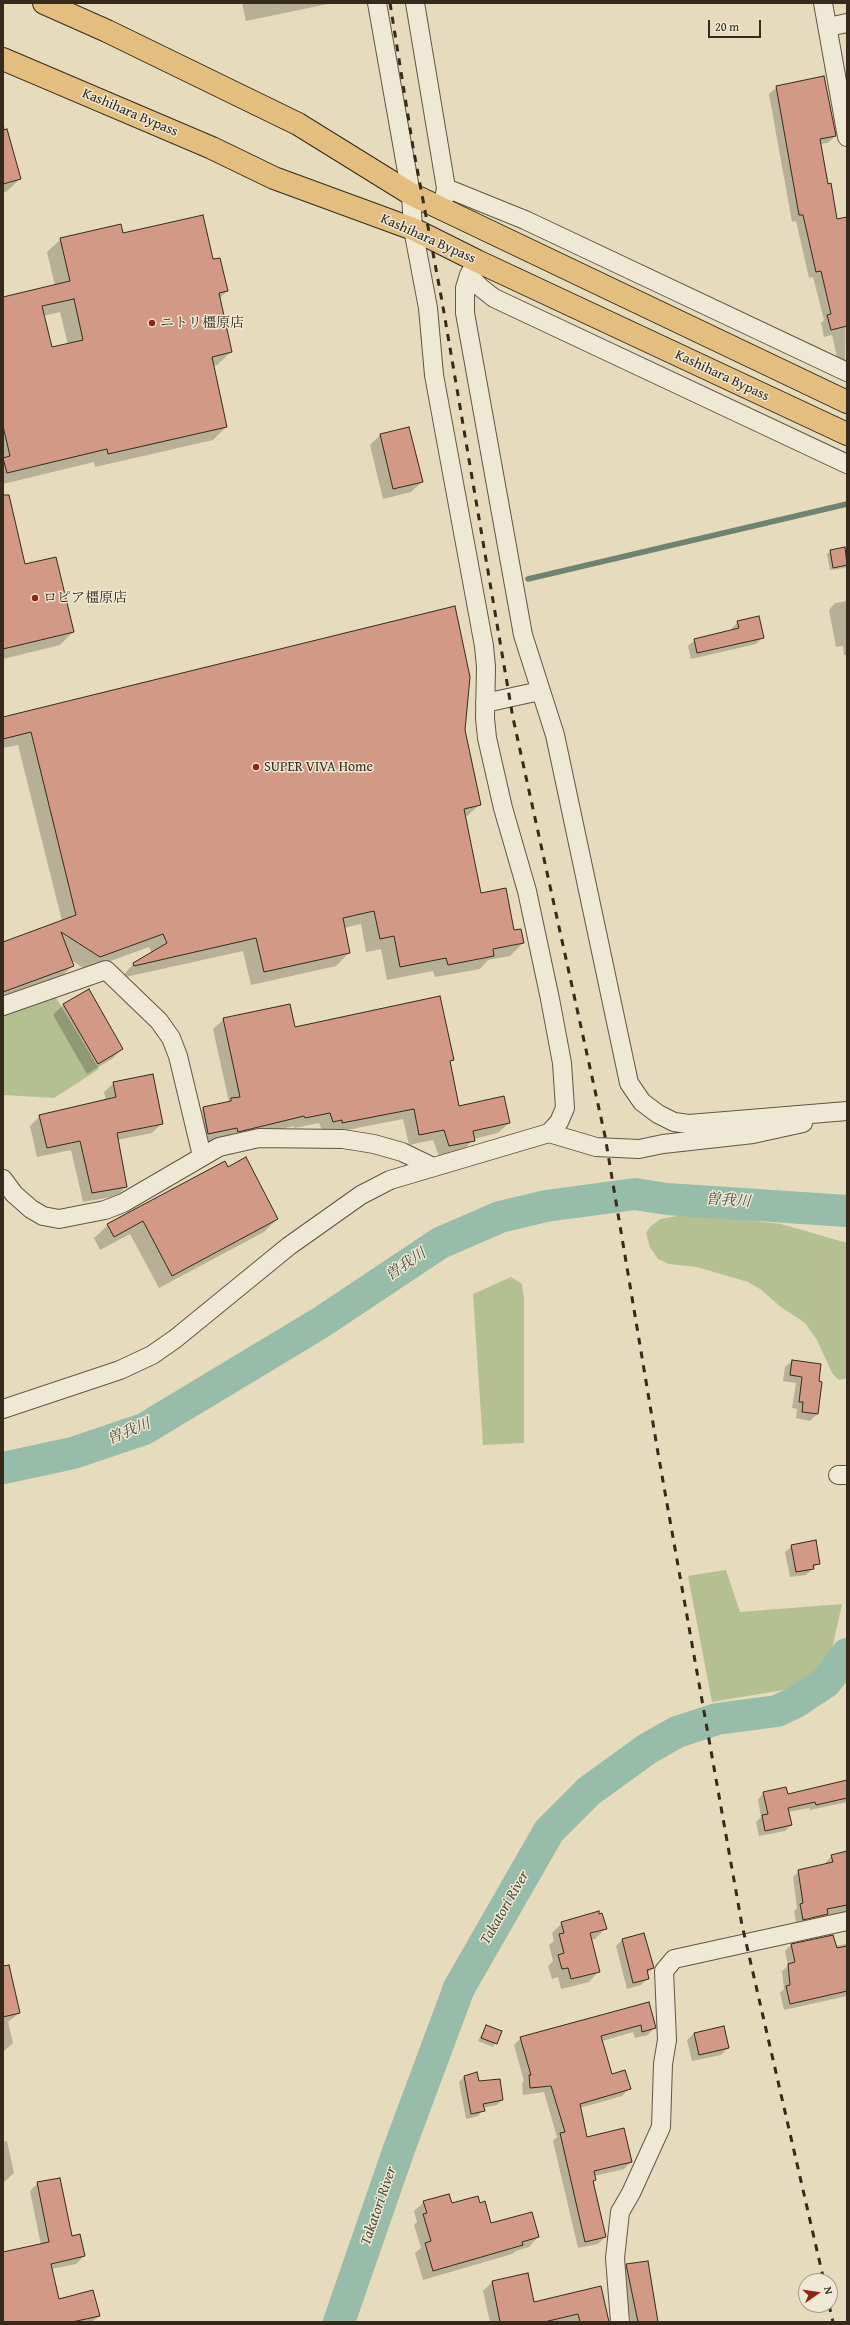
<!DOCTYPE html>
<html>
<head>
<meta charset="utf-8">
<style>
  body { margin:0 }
  #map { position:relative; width:850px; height:2325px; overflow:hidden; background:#e6dbbd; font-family:"Gentium Book Plus",serif }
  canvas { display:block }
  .frame { position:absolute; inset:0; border:4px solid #352a1b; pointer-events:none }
  .north { position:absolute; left:798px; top:2273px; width:40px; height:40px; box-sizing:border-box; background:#efe8d4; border:1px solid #a59c8a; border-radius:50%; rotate:77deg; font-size:11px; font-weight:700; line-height:16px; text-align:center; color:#352a1b }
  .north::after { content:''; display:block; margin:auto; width:14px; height:18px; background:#8f2418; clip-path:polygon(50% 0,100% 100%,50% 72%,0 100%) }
  .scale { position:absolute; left:708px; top:20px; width:53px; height:18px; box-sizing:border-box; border:2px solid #352a1b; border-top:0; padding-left:5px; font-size:12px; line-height:14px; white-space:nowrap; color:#352a1b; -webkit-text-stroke:3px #efe8d4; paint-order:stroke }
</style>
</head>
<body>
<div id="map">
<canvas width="850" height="2325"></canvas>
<div class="frame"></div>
<div class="north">N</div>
<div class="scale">20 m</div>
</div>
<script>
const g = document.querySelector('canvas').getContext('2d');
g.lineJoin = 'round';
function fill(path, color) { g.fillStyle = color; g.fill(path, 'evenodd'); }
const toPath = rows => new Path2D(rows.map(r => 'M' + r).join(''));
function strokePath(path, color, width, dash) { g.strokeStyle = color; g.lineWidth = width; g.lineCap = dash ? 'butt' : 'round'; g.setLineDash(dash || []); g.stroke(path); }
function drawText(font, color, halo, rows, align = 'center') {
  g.font = font + ' "Gentium Book Plus","Noto Serif JP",serif'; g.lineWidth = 3; g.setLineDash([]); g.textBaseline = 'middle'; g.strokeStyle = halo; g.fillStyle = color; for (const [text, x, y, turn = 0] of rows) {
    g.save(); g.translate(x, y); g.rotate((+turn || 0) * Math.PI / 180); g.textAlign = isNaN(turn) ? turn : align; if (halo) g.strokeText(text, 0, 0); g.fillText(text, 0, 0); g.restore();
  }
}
fill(toPath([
  [46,981,99,1069,54,1098,3,1095,3,998],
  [689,1214,781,1224,847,1243,847,1378,839,1380,832,1373,817,1340,805,1323,781,1307,760,1289,748,1282,697,1267,669,1264,658,1259,650,1247,646,1233,650,1227,660,1219],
  [511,1277,522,1284,524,1299,524,1443,483,1445,473,1294],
  [726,1570,740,1612,842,1604,830,1658,812,1676,789,1689,712,1702,688,1576]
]), '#b4c092');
fill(toPath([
  [242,3,333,3,246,21],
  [777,87,835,136,828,143,820,144,836,220,847,217,845,366,844,360,838,361,832,335,824,337,821,323,824,320,813,277,809,278,796,221,792,222,769,94],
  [3,122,20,179,7,191,3,193],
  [122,234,212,261,227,291,219,299,231,352,217,365,213,366,226,427,213,440,95,467,94,462,3,484,3,298,55,286,47,252,61,239],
  [60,312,68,345,51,349,43,316],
  [408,428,422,482,411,492,383,499,370,445,380,435],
  [3,516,24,566,73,632,60,645,3,659],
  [845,548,847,565,845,568,830,570,827,554,831,551],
  [847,601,847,655,844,655,843,646,836,647,829,610,835,603],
  [738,622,763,637,756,644,691,659,688,646,695,640,732,631,731,629],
  [3,718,464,730,480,804,465,818,480,894,523,943,510,956,488,960,480,969,435,977,433,971,387,980,381,949,366,952,361,924,344,928,349,953,336,966,251,985,243,951,121,978,133,964,152,953,149,947,86,970,70,959,72,966,59,979,3,1000,3,943,62,921,18,745,3,748],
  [88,990,122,1049,112,1059,87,1074,53,1015,63,1005],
  [224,1019,294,1028,453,1059,449,1063,459,1107,509,1123,498,1133,473,1139,463,1151,439,1156,433,1140,409,1145,403,1119,332,1133,323,1132,319,1123,294,1128,294,1126,227,1142,227,1138,198,1144,193,1118,203,1108,229,1102,213,1029],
  [114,1083,162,1123,152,1133,117,1140,126,1186,117,1196,83,1202,71,1150,37,1157,30,1126,40,1116,106,1101,104,1092],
  [228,1168,277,1219,264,1232,159,1288,130,1234,100,1250,94,1238,108,1225],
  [792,1361,818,1382,821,1383,817,1414,810,1421,796,1418,797,1409,792,1408,796,1383,783,1381,785,1367],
  [792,1546,819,1563,806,1575,790,1577,785,1552],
  [847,1781,847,1802,810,1810,809,1808,788,1812,791,1825,785,1831,759,1836,756,1822,761,1817,758,1799,764,1793,787,1795],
  [847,1852,847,1916,797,1926,794,1911,797,1908,793,1877,799,1871,826,1864,826,1862,832,1856],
  [562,1923,605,1929,595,1939,591,1940,599,1971,589,1982,561,1989,558,1977,552,1979,548,1966,553,1961,549,1945,554,1941,552,1933],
  [833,1936,835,1946,847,1944,847,1996,784,2010,780,1993,784,1989,782,1971,788,1966,785,1951,791,1945],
  [622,1940,653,1968,647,1974,648,1978,641,1985,627,1989,616,1946],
  [3,1977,19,2013,8,2022,13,2043,3,2052],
  [648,2003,655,2027,648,2035,635,2038,633,2032,602,2041,611,2075,629,2088,622,2096,580,2108,586,2138,631,2162,624,2169,594,2176,595,2180,592,2182,605,2237,598,2244,578,2248,553,2141,557,2137,544,2092,523,2095,522,2083,524,2081,514,2045,521,2038],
  [486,2026,501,2032,493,2047,478,2041],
  [723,2027,728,2048,721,2055,692,2061,687,2040,694,2033],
  [476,2074,478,2083,502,2100,497,2105,483,2108,483,2110,478,2116,466,2119,459,2082,464,2077],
  [7,2141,14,2173,3,2183,3,2142],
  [38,2183,84,2256,76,2264,51,2269,58,2300,99,2316,92,2322,3,2322,3,2253,41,2245,30,2191],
  [424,2202,451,2205,479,2204,491,2225,538,2237,529,2247,516,2251,512,2254,423,2280,415,2253,421,2248,414,2225,417,2222,414,2211],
  [626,2265,657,2322,631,2322,620,2272],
  [527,2275,534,2303,600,2287,608,2322,490,2322,483,2291,492,2282]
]), '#0003');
strokePath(toPath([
  [528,579,847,504]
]), '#708271', 5.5);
strokePath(toPath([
  [3,1468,73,1453,144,1429,320,1323,440,1243,500,1217,546,1206,635,1194,667,1199,847,1211],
  [339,2322,399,2149,459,1988,549,1831,589,1791,647,1749,677,1732,717,1719,777,1711,796,1702,826,1682,847,1654]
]), '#97bcaa', 32);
const building = toPath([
  [824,76,836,136,820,139,828,184,831,183,837,219,847,217,847,326,831,330,827,315,831,314,821,271,816,272,803,215,799,215,776,86,824,76],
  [7,129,21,179,3,184,3,130,7,129],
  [203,215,213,259,220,258,228,291,219,293,232,352,212,357,227,427,108,454,107,449,7,473,3,458,10,456,3,426,3,297,70,281,60,238,121,224,123,233,203,215],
  [74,299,83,340,52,347,42,306,74,299],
  [409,427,423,482,393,489,380,434,409,427],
  [3,495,9,495,25,564,56,557,74,632,3,649,3,495],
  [845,547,847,565,833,568,830,550,845,547],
  [455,606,470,677,465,730,481,805,464,809,481,893,506,888,514,930,521,929,524,943,493,949,494,956,448,965,446,958,400,967,394,936,380,939,374,911,343,918,350,953,264,972,256,938,134,966,133,963,167,943,163,934,100,957,61,932,74,966,3,992,3,942,76,915,31,732,3,739,3,717,455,606],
  [759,616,764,638,697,653,694,639,739,628,737,621,759,616],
  [89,989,123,1049,98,1064,63,1004,89,989],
  [440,996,454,1060,450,1061,459,1106,504,1096,510,1123,473,1131,475,1141,449,1146,444,1130,419,1135,414,1109,342,1123,342,1120,333,1122,330,1113,305,1118,304,1116,238,1132,237,1128,208,1134,203,1107,231,1101,231,1098,240,1097,223,1018,290,1004,295,1027,440,996],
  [153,1074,163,1124,117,1133,127,1187,92,1193,80,1141,47,1148,39,1115,116,1097,113,1082,153,1074],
  [246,1157,278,1219,172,1276,143,1221,114,1237,107,1224,225,1161,228,1167,246,1157],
  [792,1360,821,1364,819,1381,822,1382,818,1414,802,1412,803,1402,799,1402,802,1377,790,1375,792,1360],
  [816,1540,820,1564,813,1565,814,1569,796,1572,791,1545,816,1540],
  [847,1780,847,1798,816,1805,815,1802,788,1808,792,1825,765,1831,762,1815,768,1814,763,1792,786,1787,788,1794,847,1780],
  [847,1851,847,1905,827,1909,828,1914,803,1920,800,1904,803,1903,798,1870,833,1862,831,1855,847,1851],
  [599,1911,599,1914,602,1913,607,1929,590,1933,600,1972,571,1979,568,1968,562,1969,558,1955,564,1953,559,1934,564,1933,561,1922,599,1911],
  [644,1933,654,1968,647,1970,649,1979,633,1983,622,1939,644,1933],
  [833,1935,837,1948,847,1946,847,1991,790,2004,786,1986,790,1985,788,1964,795,1962,791,1944,833,1935],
  [9,1965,20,2013,3,2017,3,1966,9,1965],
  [649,2002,656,2028,642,2032,641,2025,601,2036,612,2074,625,2070,631,2089,580,2104,587,2137,624,2128,632,2162,594,2171,596,2180,593,2181,606,2237,585,2242,560,2133,565,2132,551,2086,530,2088,529,2075,531,2075,520,2037,649,2002],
  [486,2025,502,2031,497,2044,481,2038,486,2025],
  [724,2026,729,2048,699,2055,694,2033,724,2026],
  [477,2072,479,2081,500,2079,503,2100,483,2104,485,2111,471,2114,464,2076,477,2072],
  [60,2178,72,2236,80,2234,85,2256,51,2264,59,2299,93,2290,100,2316,72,2322,3,2322,3,2252,49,2242,37,2182,60,2178],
  [449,2194,452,2203,478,2196,480,2203,485,2201,491,2223,532,2212,539,2237,522,2242,523,2245,433,2271,425,2243,431,2241,423,2214,427,2213,423,2201,449,2194],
  [648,2261,658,2322,638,2322,626,2264,648,2261],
  [528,2273,534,2302,601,2286,609,2322,580,2322,578,2314,544,2322,500,2322,492,2281,528,2273]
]);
fill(building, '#d29986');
strokePath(building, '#352a1b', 1);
const minor = toPath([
  [415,3,446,188,444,199],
  [823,3,847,137],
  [828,27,847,23],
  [446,188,525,220,847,372],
  [477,261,469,275,465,288,465,313,523,635,555,735,629,1083,642,1102,658,1114,674,1122,689,1124,847,1111],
  [469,275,480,287,494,298,847,464],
  [485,703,540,691],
  [3,1006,106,970,159,1021,171,1038,178,1056,202,1156],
  [549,1133,596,1147,639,1149,663,1144,753,1134,803,1123],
  [3,1179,14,1194,31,1209,43,1216,59,1219,105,1210,123,1203,219,1147,259,1138,343,1139,374,1144,402,1152,431,1166],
  [3,1409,120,1370,152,1355,175,1339,289,1246,361,1195,390,1180,549,1133,559,1122,565,1108,562,1063,550,999,527,891,503,808,487,738,485,718,486,667,484,646,434,375,428,308,413,229,411,194,377,3],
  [838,1475,847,1475],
  [620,2322,615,2258,620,2212,631,2193,661,2127,663,2064,667,2040,664,1971,674,1959,847,1921]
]);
const highway = toPath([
  [44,3,107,31,298,124,411,194,847,402],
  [3,59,212,148,274,178,413,229,477,261,847,434]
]);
strokePath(minor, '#615644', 20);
strokePath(highway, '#352a1b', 24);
strokePath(minor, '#efe8d4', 18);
strokePath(highway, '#e3be7e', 22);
strokePath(toPath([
  [390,3,413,147,442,301,513,718,605,1136,658,1453,742,1925,824,2281],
  [829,2305,833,2322]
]), '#352a1b', 3, [7, 7]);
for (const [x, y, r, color] of [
  [152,323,4,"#8f2418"],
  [35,598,4,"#8f2418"],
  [256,767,4,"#8f2418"]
]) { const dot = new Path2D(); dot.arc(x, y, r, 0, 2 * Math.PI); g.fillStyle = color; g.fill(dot); strokePath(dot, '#efe8d4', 1.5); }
drawText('14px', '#352a1b', '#efe8d4', [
  ["Kashihara Bypass",130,113,23],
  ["Kashihara Bypass",428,239,24],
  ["Kashihara Bypass",722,376,25]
]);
drawText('14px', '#352a1b', '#efe8d4', [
  ["ニトリ橿原店",160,323],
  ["ロピア橿原店",43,598],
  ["SUPER VIVA Home",264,767]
], 'left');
drawText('italic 15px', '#4e4e3f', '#efe8d4', [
  ["曽我川",728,1201,4],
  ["曽我川",406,1265,-34],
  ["曽我川",129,1432,-22],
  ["Takatori River",505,1908,-60],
  ["Takatori River",379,2206,-71]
]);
</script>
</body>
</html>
